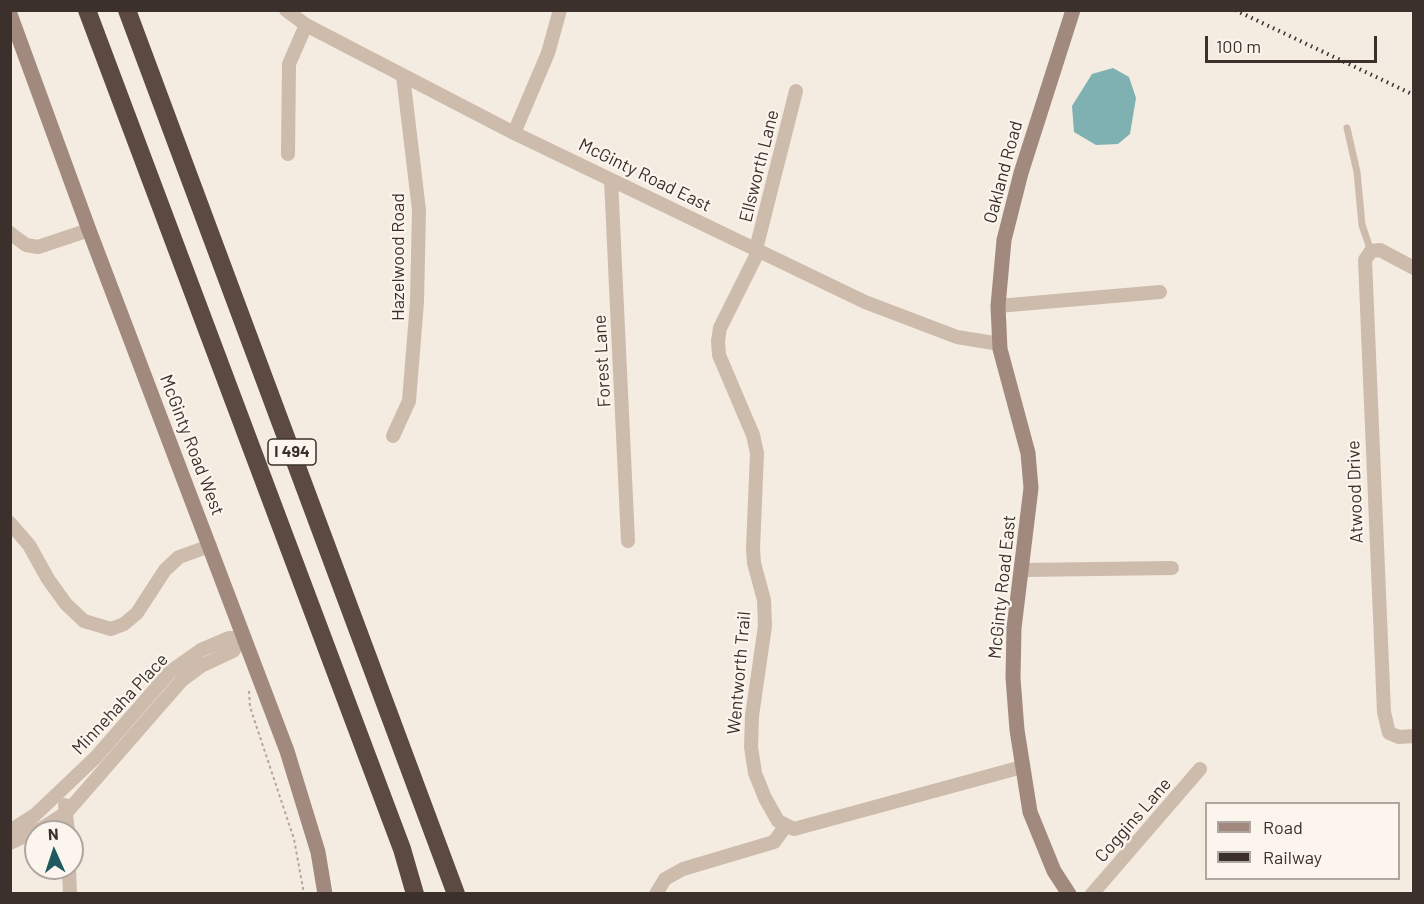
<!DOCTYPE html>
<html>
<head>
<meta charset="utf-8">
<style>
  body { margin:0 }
  #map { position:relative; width:1424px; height:904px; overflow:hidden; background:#f4ebe1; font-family:Barlow,sans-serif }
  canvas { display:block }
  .frame { position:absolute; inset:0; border:12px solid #3b302b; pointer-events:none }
  .legend { position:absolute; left:1205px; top:802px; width:195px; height:78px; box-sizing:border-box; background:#fbf5ee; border:2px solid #aea6a0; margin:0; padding:8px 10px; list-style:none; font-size:18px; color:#3b302b }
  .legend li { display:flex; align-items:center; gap:12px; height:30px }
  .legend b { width:30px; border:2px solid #aea6a0 }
  .north { position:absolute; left:24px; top:820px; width:60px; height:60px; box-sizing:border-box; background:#fbf5ee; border:2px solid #aea6a0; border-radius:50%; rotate:357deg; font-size:16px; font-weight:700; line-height:24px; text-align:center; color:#3b302b }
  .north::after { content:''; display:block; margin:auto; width:21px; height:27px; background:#1f5a5e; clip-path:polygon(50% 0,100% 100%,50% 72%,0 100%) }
  .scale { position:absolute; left:1205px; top:36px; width:172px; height:27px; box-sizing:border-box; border:3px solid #3b302b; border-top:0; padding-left:8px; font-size:18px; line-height:21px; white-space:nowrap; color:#3b302b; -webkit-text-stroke:4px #fbf5ee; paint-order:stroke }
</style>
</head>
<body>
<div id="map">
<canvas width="1424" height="904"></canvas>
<div class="frame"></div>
<ul class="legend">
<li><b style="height:8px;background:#a18a7d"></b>Road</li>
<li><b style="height:8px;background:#3b302b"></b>Railway</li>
</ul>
<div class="north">N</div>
<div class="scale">100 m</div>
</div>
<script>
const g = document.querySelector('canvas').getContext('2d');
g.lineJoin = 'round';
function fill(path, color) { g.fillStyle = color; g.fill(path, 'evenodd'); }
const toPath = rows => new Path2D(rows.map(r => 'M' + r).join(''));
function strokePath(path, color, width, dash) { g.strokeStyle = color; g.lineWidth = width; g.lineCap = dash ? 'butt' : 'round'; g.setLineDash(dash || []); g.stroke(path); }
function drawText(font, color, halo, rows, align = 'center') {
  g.font = font + ' Barlow,sans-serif'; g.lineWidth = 4.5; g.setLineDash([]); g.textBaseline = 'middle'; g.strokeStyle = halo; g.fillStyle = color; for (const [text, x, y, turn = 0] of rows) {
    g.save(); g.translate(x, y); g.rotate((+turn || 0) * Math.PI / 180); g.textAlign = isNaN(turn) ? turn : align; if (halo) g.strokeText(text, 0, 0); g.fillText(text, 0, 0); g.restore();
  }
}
fill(toPath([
  [1113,68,1129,77,1136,98,1130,134,1118,144,1096,145,1074,132,1072,106,1092,74]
]), '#7fb0b2');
strokePath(toPath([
  [249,691,250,707,294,839,304,894]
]), '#b9a596', 2, [3, 3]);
strokePath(toPath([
  [1347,128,1357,172,1362,225,1371,251]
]), '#cdbbac', 7);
strokePath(toPath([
  [286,10,306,25,514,133,865,302,957,337,1000,344],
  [514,133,548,53,560,10],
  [288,154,289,64,306,25],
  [611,180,628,541],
  [10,233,26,245,38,247,89,230],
  [756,249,796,91],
  [759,250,720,328,718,341,719,355,753,435,757,453,753,549,754,563,764,600,765,626,752,716,751,747,755,773,765,798,778,821,794,829,1022,767],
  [1414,268,1380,250,1371,251,1365,260,1384,712,1389,733,1399,737,1414,736],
  [998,306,1160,292],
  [393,436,409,401,417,302,419,210,403,76],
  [10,523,29,545,48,579,66,604,84,621,111,629,124,624,137,613,165,570,179,557,210,546],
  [1022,570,1172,568],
  [65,805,68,832],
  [10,831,35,815,96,757,170,672,201,650,229,638,243,638,233,651,201,666,182,680,67,812,44,827,10,843],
  [69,868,70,894],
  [656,894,665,879,683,869,774,842,785,827],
  [1092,894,1200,769]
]), '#cdbbac', 14);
strokePath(toPath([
  [10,14,89,230,287,751,318,852,325,894],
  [1069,894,1054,871,1030,812,1017,730,1013,678,1014,628,1031,488,1028,453,1000,349,998,306,1004,240,1021,173,1073,10]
]), '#a18a7d', 15);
strokePath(toPath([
  [87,10,402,849,415,894],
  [127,10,456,894]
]), '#5c4a42', 18);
strokePath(toPath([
  [1235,10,1414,95]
]), '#3b302b', 4, [1.5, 4.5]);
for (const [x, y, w] of [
  [292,452,48]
]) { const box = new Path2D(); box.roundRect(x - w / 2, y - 13, w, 26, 4.5); g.fillStyle = '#fbf5ee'; g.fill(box); strokePath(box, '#3b302b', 1.5); }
drawText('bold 16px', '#3b302b', null, [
  ["I 494",292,452]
]);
drawText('18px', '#3b302b', '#fbf5ee', [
  ["Ellsworth Lane",759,166,-76],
  ["Oakland Road",1003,172,-75],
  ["McGinty Road East",645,175,26],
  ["Hazelwood Road",398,257,-90],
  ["Forest Lane",602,361,-93],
  ["McGinty Road West",192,445,69],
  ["Atwood Drive",1355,492,-92],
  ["McGinty Road East",1002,587,-84],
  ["Wentworth Trail",739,673,-85],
  ["Minnehaha Place",120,704,-47],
  ["Coggins Lane",1133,820,-49]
]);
</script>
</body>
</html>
